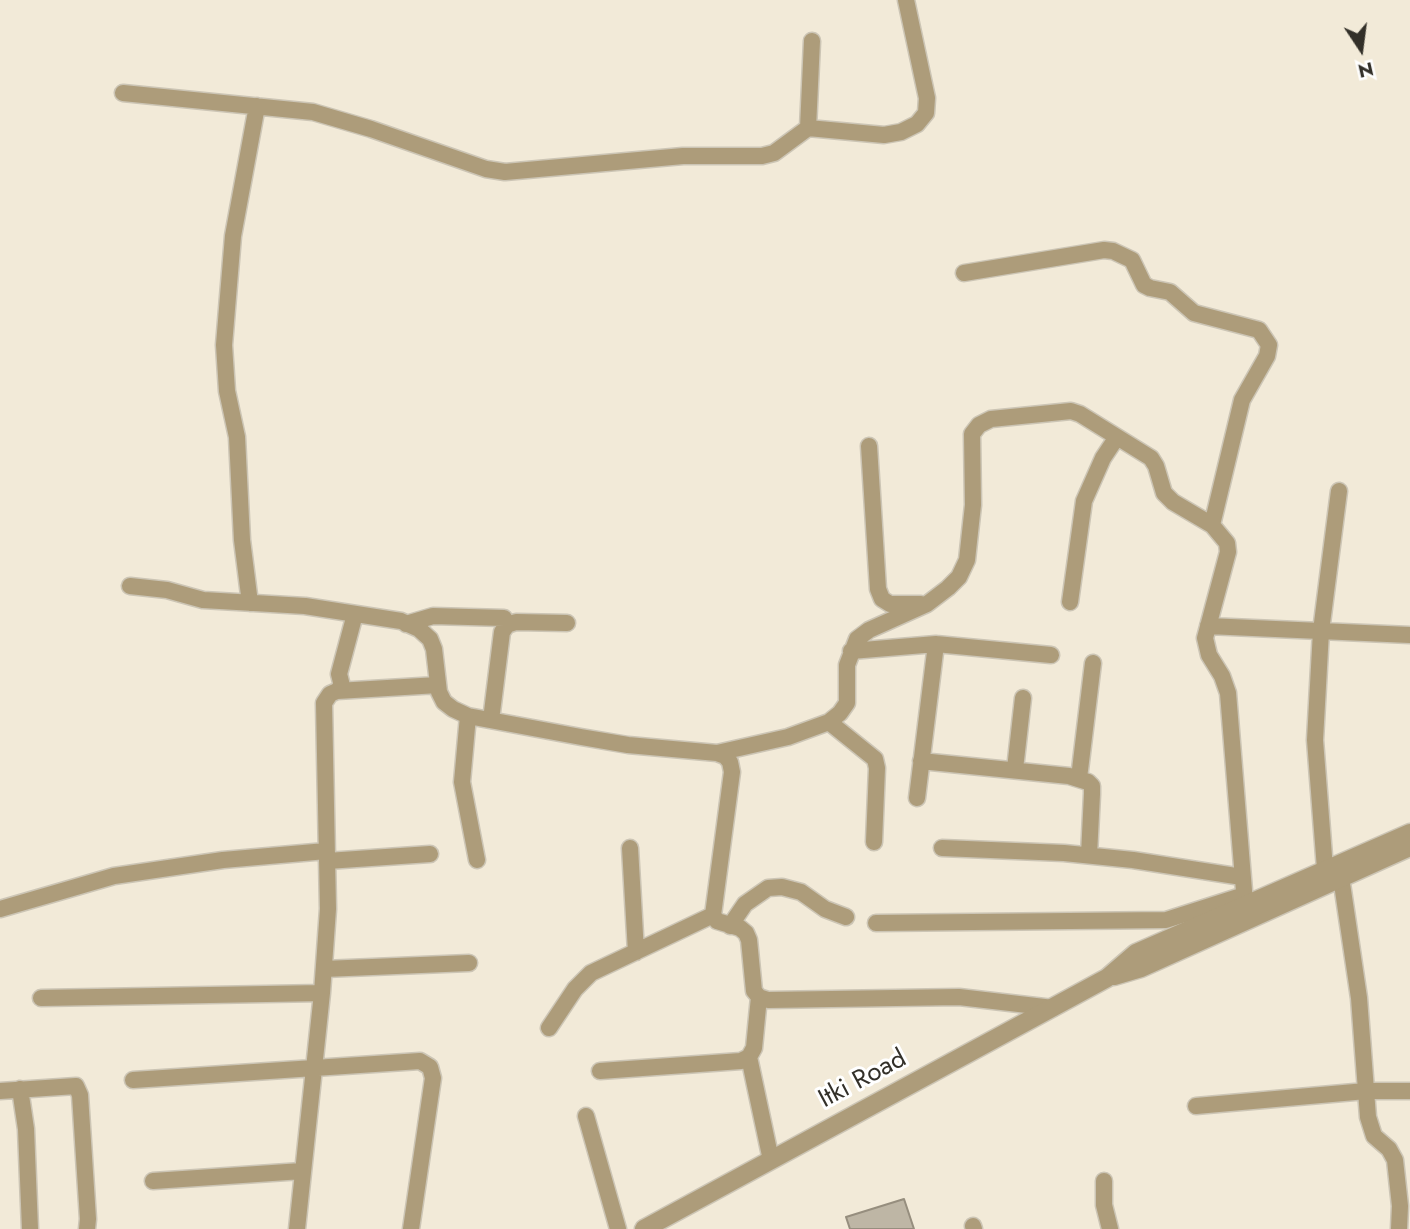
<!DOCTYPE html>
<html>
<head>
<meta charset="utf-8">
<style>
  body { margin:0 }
  #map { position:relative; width:1410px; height:1229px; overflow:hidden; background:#f2ead8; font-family:Jost,sans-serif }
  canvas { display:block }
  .north { position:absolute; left:1326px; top:14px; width:70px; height:70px; -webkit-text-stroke:5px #fff; paint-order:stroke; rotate:167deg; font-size:19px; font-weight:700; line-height:28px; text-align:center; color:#333029 }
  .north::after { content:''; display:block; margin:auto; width:24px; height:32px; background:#333029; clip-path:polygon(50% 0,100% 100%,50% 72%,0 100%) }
</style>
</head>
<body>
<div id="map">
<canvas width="1410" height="1229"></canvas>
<div class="north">N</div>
</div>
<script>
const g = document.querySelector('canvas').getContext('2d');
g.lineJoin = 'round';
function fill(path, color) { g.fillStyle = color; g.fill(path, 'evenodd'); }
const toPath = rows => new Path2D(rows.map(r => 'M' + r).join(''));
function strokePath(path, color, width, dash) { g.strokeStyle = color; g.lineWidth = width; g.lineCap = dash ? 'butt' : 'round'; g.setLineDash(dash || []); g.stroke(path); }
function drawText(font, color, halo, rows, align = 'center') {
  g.font = font + ' Jost,sans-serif'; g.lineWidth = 6; g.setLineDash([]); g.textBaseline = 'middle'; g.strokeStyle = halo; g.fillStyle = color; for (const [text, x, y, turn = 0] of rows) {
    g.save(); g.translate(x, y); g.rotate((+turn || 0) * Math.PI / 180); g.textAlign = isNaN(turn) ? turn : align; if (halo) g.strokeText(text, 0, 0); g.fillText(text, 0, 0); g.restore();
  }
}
const building = toPath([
  [904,1199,914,1229,850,1229,846,1217,904,1199]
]);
fill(building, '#beb6a5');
strokePath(building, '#968e7e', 2);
const minor = toPath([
  [123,93,313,112,371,129,486,169,505,172,683,156,762,156,774,153,808,128,884,135,901,132,917,124,926,113,927,98,906,0],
  [808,128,812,41],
  [964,273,1104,250,1113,251,1132,260,1144,285,1150,288,1170,292,1194,313,1259,330,1269,345,1267,356,1242,400,1212,525],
  [869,446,878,589,882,599,890,604,921,604],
  [130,586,167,590,203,600,305,606,401,621,419,629,430,639,434,649,439,692,444,702,453,709,468,716,581,737,628,745,717,753,725,756,730,762,732,772,713,915,717,921,740,928,746,933,749,940,754,991,759,997,768,1000,959,997,1053,1008],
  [1070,602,1084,501,1103,458,1117,437],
  [250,603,242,540,237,437,227,391,224,345,233,236,257,106],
  [406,624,433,616,504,618],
  [1208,626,1410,635],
  [851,651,936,644,1051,655],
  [337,691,342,686,339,674,355,614],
  [468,716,462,782,477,860],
  [491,720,502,632,507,625,516,622,567,623],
  [829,722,875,759,877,768,874,842],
  [717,753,788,737,829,722,840,713,847,703,847,665,857,639,869,630,927,604,948,588,959,577,967,560,973,505,972,434,979,425,991,419,1071,411,1080,414,1151,458,1156,466,1164,493,1173,502,1212,525,1227,543,1228,552,1205,638,1209,655,1222,676,1228,693,1245,903],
  [921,761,1069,776,1088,782,1092,786,1092,794,1089,855],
  [1015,769,1023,698],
  [1079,778,1093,663],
  [917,798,936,644],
  [630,848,636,952],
  [942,848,1064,853,1133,860,1242,877],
  [327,861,430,854],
  [1325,869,1315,740,1321,631,1339,491],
  [1341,877,1359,998,1368,1117,1374,1136,1389,1149,1395,1160,1400,1206,1399,1229],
  [0,909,114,876,223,860,326,851],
  [876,923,1166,920,1244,895],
  [730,926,745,904,768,888,782,887,801,892,825,909,846,917],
  [324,969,469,963],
  [41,998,322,993],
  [549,1028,575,989,591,973,713,915],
  [749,1057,771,1160],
  [600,1071,741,1061,749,1057,754,1048,759,997],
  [133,1080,420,1061,430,1067,433,1078,411,1229],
  [20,1089,26,1129,30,1229],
  [0,1091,76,1086,80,1095,88,1219,87,1229],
  [1196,1106,1366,1091,1410,1091],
  [586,1116,618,1229],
  [153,1181,302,1171],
  [1104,1181,1104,1205,1110,1229],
  [973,1226,974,1229],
  [297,1229,322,993,328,909,324,703,330,694,337,691,438,685]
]);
const tertiary = toPath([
  [1114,976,1141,968,1410,847],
  [644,1229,1107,978,1136,953,1410,833]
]);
strokePath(minor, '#ccc5b5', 19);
strokePath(tertiary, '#ccc5b5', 21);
strokePath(minor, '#ad9c7a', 16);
strokePath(tertiary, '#ad9c7a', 18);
drawText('26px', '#333029', '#fff', [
  ["Itki Road",863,1080,-28]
]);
</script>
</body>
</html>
